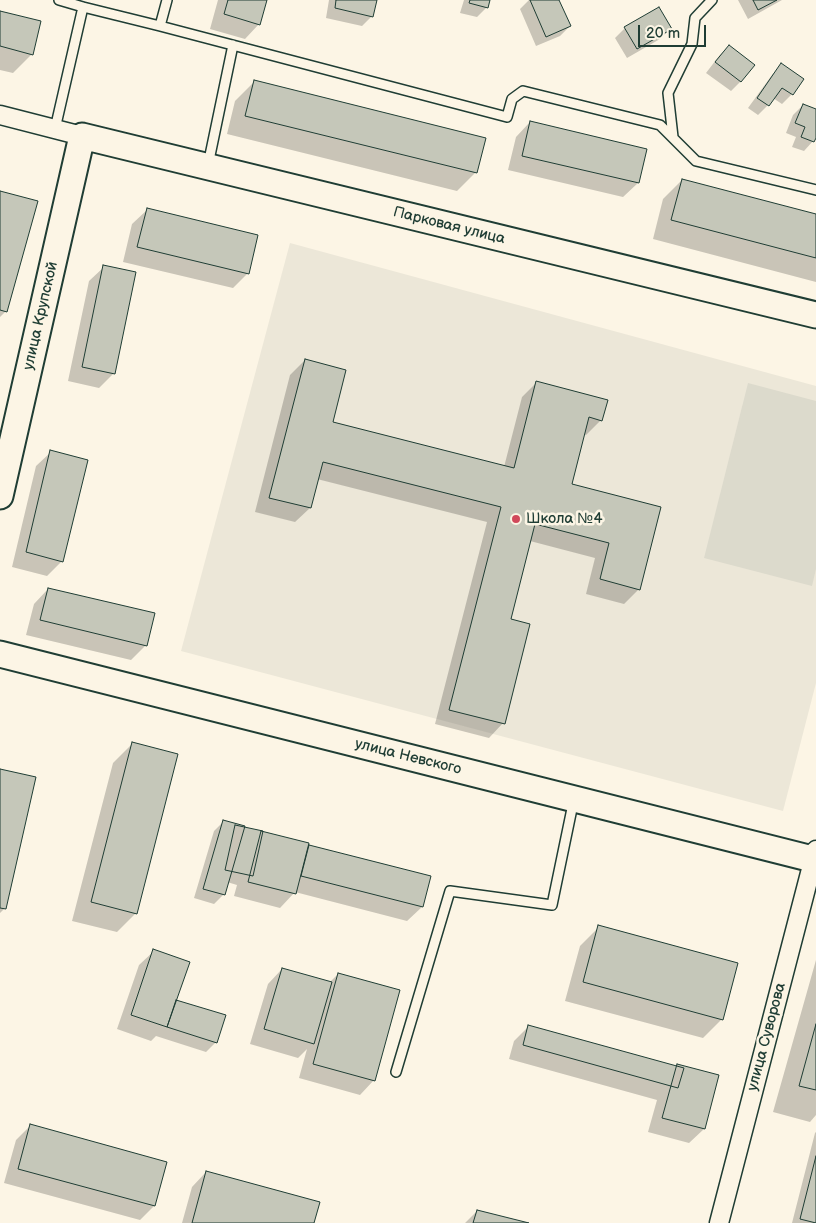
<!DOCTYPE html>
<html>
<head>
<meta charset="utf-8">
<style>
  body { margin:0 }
  #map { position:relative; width:816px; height:1223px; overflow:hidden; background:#fcf5e5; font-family:"Balsamiq Sans",sans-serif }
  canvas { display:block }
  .scale { position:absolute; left:638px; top:25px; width:68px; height:22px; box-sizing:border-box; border:2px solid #1f3d34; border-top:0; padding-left:6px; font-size:15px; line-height:18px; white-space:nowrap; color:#1f3d34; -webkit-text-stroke:4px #fcf5e5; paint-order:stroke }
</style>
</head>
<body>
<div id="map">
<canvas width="816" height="1223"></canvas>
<div class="scale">20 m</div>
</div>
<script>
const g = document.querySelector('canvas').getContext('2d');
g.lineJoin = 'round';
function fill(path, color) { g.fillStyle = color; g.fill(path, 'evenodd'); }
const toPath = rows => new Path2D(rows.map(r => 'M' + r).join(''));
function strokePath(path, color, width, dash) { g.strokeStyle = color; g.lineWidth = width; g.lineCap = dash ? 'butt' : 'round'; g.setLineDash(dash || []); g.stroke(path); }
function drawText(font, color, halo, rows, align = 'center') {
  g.font = font + ' "Balsamiq Sans",sans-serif'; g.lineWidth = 5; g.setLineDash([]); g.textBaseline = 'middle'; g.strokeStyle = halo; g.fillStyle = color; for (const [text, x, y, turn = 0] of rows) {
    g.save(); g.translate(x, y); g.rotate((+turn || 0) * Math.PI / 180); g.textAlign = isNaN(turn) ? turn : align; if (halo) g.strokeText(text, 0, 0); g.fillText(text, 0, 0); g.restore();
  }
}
fill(toPath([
  [290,243,816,386,816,683,783,811,181,651]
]), '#ece7d8');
fill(toPath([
  [748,383,816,401,816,569,812,586,704,558]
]), '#dcdacc');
fill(toPath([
  [218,0,266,0,259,24,245,39,210,29],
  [329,0,375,0,372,16,362,26,326,18],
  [464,0,489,0,487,7,477,17,460,13],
  [529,0,558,0,570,26,560,36,536,46,520,9],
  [738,0,782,0,748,19],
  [0,12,32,54,13,73,0,70],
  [625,28,670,29,660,39,627,58,615,38],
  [729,46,753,65,740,82,731,91,706,73,719,56],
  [781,65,802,80,792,94,782,104,773,98,768,105,758,115,748,108,772,75],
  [254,82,476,172,457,191,227,134,235,101],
  [803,105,816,110,816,134,813,141,804,151,792,147,796,137,786,133,793,115],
  [530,122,638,183,623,197,508,170,516,137],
  [682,180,816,215,816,282,653,239,663,199],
  [0,192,6,311,0,317],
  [147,210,248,273,233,288,123,262,132,224],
  [104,267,114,373,99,388,68,381,89,281],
  [305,360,332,422,504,467,522,397,536,383,601,420,586,435,583,434,570,485,659,508,639,589,624,604,586,594,595,558,530,541,510,620,503,723,489,738,435,724,487,522,317,479,310,508,295,522,255,512,290,375],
  [51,452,62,561,47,576,12,567,36,466],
  [48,589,146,645,131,660,26,635,34,604],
  [132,744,136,913,117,932,72,921,113,763],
  [0,770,5,908,0,913],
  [224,821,307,845,429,877,422,907,407,921,295,892,280,908,234,896,237,885,227,882,224,894,214,904,194,898,214,831],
  [599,927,722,1019,703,1038,565,1001,580,946],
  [154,951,175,1001,216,1042,206,1052,156,1036,151,1041,117,1029,139,965],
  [816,960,816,1115,810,1122,773,1112],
  [282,969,329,983,338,974,374,1080,360,1095,299,1078,307,1049,298,1058,250,1044,268,984],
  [529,1026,676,1067,677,1065,718,1076,704,1129,689,1143,648,1132,657,1100,509,1059,514,1041],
  [30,1126,154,1206,140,1220,4,1183,16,1140],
  [816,1132,816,1223,792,1223,815,1133],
  [206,1172,313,1223,182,1223,192,1187],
  [477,1211,524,1223,465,1223]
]), '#0003');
const building = toPath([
  [228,0,267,0,260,25,224,14,228,0],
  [336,0,377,0,373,17,335,8,336,0],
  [470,0,490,0,488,8,469,3,470,0],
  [530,0,559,0,571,26,546,37,530,0],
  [753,0,777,0,758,10,753,0],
  [659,7,672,29,637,49,624,27,659,7],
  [0,11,41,21,33,55,0,46,0,11],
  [729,45,755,65,741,82,715,62,729,45],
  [781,63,804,79,793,95,782,88,769,106,757,98,781,63],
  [254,80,486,138,477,173,245,116,254,80],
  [803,104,816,109,816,138,814,142,801,137,805,127,795,123,803,104],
  [530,121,647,149,639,183,522,156,530,121],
  [682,179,816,214,816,258,671,220,682,179],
  [0,191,38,201,7,312,0,310,0,191],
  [147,208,258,235,249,274,137,247,147,208],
  [103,265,136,272,115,374,82,367,103,265],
  [305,359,346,370,333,422,514,468,536,381,608,400,602,421,589,417,572,484,661,507,640,590,600,579,609,543,535,524,511,619,530,624,505,724,449,710,501,507,323,462,311,508,269,498,305,359],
  [50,450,88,460,63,562,26,552,50,450],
  [48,588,155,613,147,646,40,620,48,588],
  [132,742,178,754,137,914,91,902,132,742],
  [0,769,36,777,6,909,0,908,0,769],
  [223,820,245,826,225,895,203,889,223,820],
  [235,825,263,831,253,876,225,870,235,825],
  [261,831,309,843,296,894,248,882,261,831],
  [309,845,431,876,423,907,301,876,309,845],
  [598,925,738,963,723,1020,583,982,598,925],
  [153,949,190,962,167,1027,131,1015,153,949],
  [282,968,332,982,314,1044,264,1029,282,968],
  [338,973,400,990,375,1081,313,1064,338,973],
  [176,1000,226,1015,217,1043,167,1027,176,1000],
  [816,1024,816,1090,799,1086,816,1024],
  [528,1025,684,1068,678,1088,523,1045,528,1025],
  [677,1064,719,1075,705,1129,662,1118,677,1064],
  [30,1124,167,1162,155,1206,18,1169,30,1124],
  [816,1156,816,1223,800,1219,816,1156],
  [206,1171,320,1202,314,1223,192,1223,206,1171],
  [477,1210,529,1223,473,1223,477,1210]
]);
fill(building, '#c5c7b9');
strokePath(building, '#1f3d34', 1);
const lane = toPath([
  [59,0,83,7],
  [160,26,507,117,512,99,523,91,660,125,696,161,816,190],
  [55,129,83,7,160,26,167,0],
  [673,137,668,93,692,44,695,18,712,0],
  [208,165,233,45],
  [396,1072,450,891,552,905,574,799]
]);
const street = toPath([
  [0,115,82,136],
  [719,1223,816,850]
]);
const secondary = toPath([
  [0,496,82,136,816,315],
  [0,654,816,860]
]);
strokePath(lane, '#1f3d34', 12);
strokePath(street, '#1f3d34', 21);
strokePath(secondary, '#1f3d34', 29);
strokePath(lane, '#fcf5e5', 9);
strokePath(street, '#fcf5e5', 18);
strokePath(secondary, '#fcf5e5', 25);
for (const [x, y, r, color] of [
  [516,519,5,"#d1495b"]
]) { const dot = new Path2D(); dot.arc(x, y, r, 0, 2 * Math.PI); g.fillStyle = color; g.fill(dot); strokePath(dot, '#fcf5e5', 2); }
drawText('15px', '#1f3d34', '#fcf5e5', [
  ["Парковая улица",449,226,14],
  ["улица Крупской",41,316,-77],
  ["улица Невского",408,757,14],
  ["улица Суворова",767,1037,-75]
]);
drawText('15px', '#1f3d34', '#fcf5e5', [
  ["Школа №4",526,519]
], 'left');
</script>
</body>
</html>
